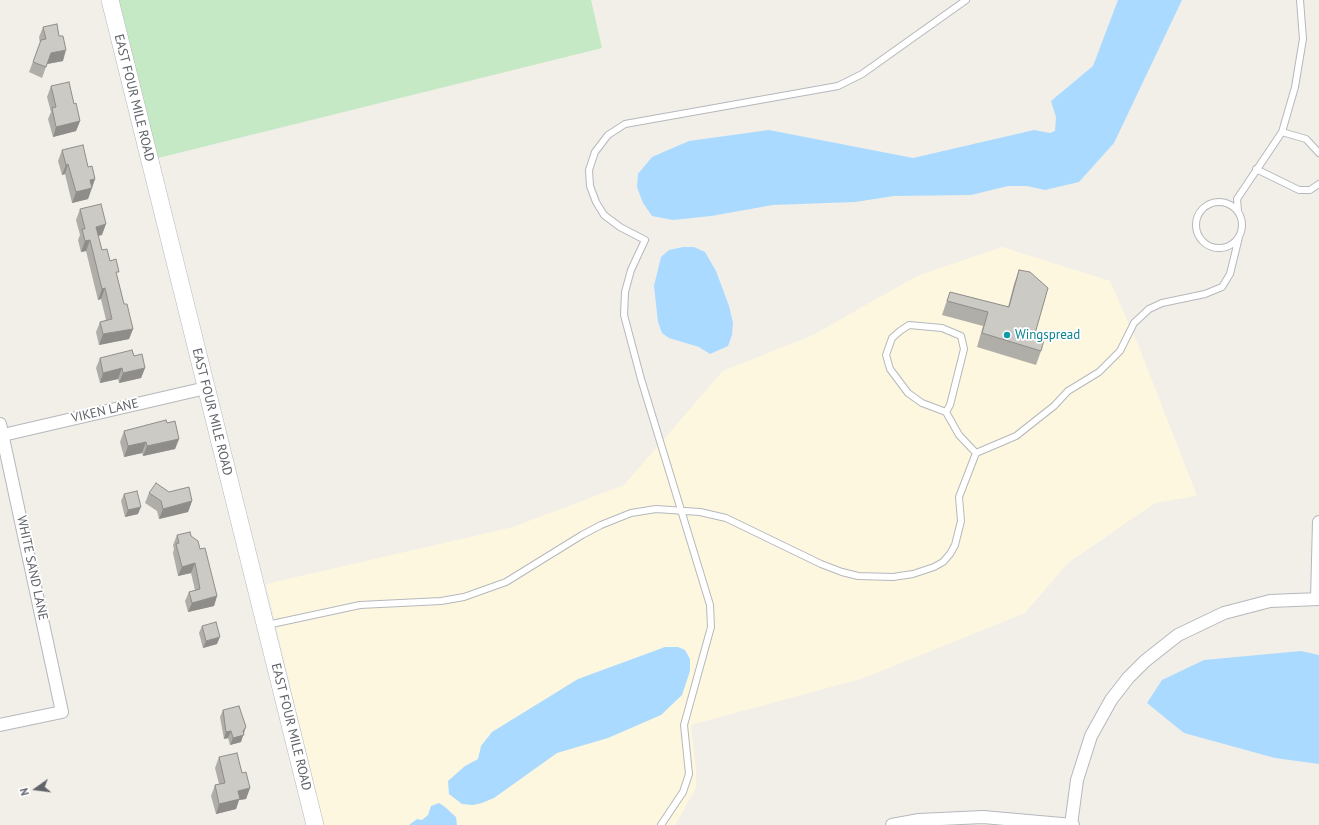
<!DOCTYPE html>
<html>
<head>
<meta charset="utf-8">
<style>
  body { margin:0 }
  #map { position:relative; width:1319px; height:825px; overflow:hidden; background:#f1efe8; font-family:"PT Sans",sans-serif }
  canvas { display:block }
  .north { position:absolute; left:16px; top:769px; width:40px; height:40px; -webkit-text-stroke:3px #fff; paint-order:stroke; rotate:256deg; font-size:11px; font-weight:700; line-height:16px; text-align:center; color:#5f6368 }
  .north::after { content:''; display:block; margin:auto; width:14px; height:18px; background:#5f6368; clip-path:polygon(50% 0,100% 100%,50% 72%,0 100%) }
</style>
</head>
<body>
<div id="map">
<canvas width="1319" height="825"></canvas>
<div class="north">N</div>
</div>
<script>
const g = document.querySelector('canvas').getContext('2d');
g.lineJoin = 'round';
function fill(path, color) { g.fillStyle = color; g.fill(path, 'evenodd'); }
const toPath = rows => new Path2D(rows.map(r => 'M' + r).join(''));
function strokePath(path, color, width, dash) { g.strokeStyle = color; g.lineWidth = width; g.lineCap = dash ? 'butt' : 'round'; g.setLineDash(dash || []); g.stroke(path); }
function drawText(font, color, halo, rows, align = 'center') {
  g.font = font + ' "PT Sans",sans-serif'; g.lineWidth = 3.5; g.setLineDash([]); g.textBaseline = 'middle'; g.strokeStyle = halo; g.fillStyle = color; for (const [text, x, y, turn = 0] of rows) {
    g.save(); g.translate(x, y); g.rotate((+turn || 0) * Math.PI / 180); g.textAlign = isNaN(turn) ? turn : align; if (halo) g.strokeText(text, 0, 0); g.fillText(text, 0, 0); g.restore();
  }
}
fill(toPath([
  [1002,247,1110,281,1137,342,1197,496,1155,503,1068,563,1025,613,864,678,691,725,696,771,696,788,675,825,324,825,266,584,513,527,624,485,723,371,813,335,917,276]
]), '#fef7e0');
fill(toPath([
  [110,0,591,0,602,48,150,160]
]), '#c5e8c5');
fill(toPath([
  [1118,0,1182,0,1114,143,1079,182,1045,190,1027,186,1008,186,971,195,894,196,855,202,773,205,711,216,673,220,652,216,643,203,637,187,638,174,652,157,689,141,769,130,913,158,1034,130,1050,133,1055,131,1056,117,1051,101,1093,66],
  [683,247,694,247,705,252,716,271,729,306,733,323,732,335,728,346,710,354,699,347,669,338,662,333,658,322,654,286,661,257,669,250],
  [665,647,678,647,685,650,690,659,690,671,682,695,661,715,608,738,557,753,494,798,482,803,473,805,462,804,449,794,448,781,465,766,478,759,481,746,492,732,578,679],
  [1301,651,1319,655,1319,764,1275,758,1184,733,1147,703,1162,680,1204,660],
  [439,803,445,807,456,817,457,825,409,825,417,819,422,820,428,815,431,806]
]), '#aadaff');
const lane = toPath([
  [1282,132,1306,139,1319,153],
  [1256,169,1299,190,1310,190,1319,184],
  '1196 225a23 23 0 1 1 46 0a23 23 0 1 1-46 0Z',
  [1238,211,1237,199,1282,132,1295,87,1303,39,1300,0],
  [946,412,950,405,964,349,961,336,942,328,909,325,900,331,892,338,886,355,890,369,908,393,922,403,946,412,959,435,976,453],
  [267,625,360,605,441,601,464,597,506,582,582,535,601,525,631,513,656,509,700,512,726,518,821,564,842,572,858,576,893,577,913,574,934,567,943,562,950,554,955,545,961,521,959,497,976,453,1016,436,1054,406,1068,391,1099,372,1120,351,1134,323,1149,309,1162,303,1205,294,1222,287,1230,274,1239,237],
  [661,825,683,792,689,774,684,725,711,627,710,605,641,379,624,315,625,292,631,270,645,240,620,227,604,215,596,202,590,186,589,170,595,152,608,135,625,124,838,86,862,74,966,0]
]);
const street = toPath([
  [0,424,62,712,0,725],
  [3,435,206,388],
  [1317,599,1319,522],
  [892,825,919,820,983,817,1073,825],
  [1071,825,1077,780,1091,736,1111,700,1128,678,1145,661,1178,635,1224,613,1270,601,1319,599]
]);
const secondary = toPath([
  [110,0,315,825]
]);
strokePath(lane, '#b5b8bc', 8);
strokePath(street, '#b5b8bc', 14);
strokePath(secondary, '#b6babf', 18);
strokePath(lane, '#fff', 6);
strokePath(street, '#fff', 12);
strokePath(secondary, '#fff', 17);
fill(toPath([
  [43,27,63,61,47,64,42,78,29,72,40,43,39,37],
  [51,86,74,104,80,121,76,131,53,137,48,119,51,112,47,97],
  [62,150,88,167,95,179,88,199,72,203,65,174,62,175,58,161],
  [80,209,102,235,98,236,102,250,110,261,117,276,124,304,133,329,129,339,99,345,96,332,100,322,106,320,101,299,98,300,86,251,81,252,78,240,80,235,76,220],
  [1019,270,1034,337,1041,351,1036,365,977,347,983,326,942,315,945,306,950,292,1008,307,1014,284],
  [134,356,145,368,141,378,119,383,118,379,100,383,96,368,100,358],
  [167,423,179,439,175,449,143,456,142,453,124,457,120,442,124,431],
  [169,492,192,501,188,512,159,519,157,511,145,503,149,493],
  [124,494,138,514,125,517,121,501],
  [177,535,191,536,200,549,217,596,214,606,188,612,185,601,189,592,195,590,191,573,178,576,173,553,174,549,173,545],
  [202,626,217,644,203,648,199,633],
  [223,710,243,734,241,742,230,745,228,738,224,739,220,717],
  [219,757,242,773,250,788,246,799,239,800,236,809,216,814,211,796,215,785,219,784,215,768]
]), '#afaea9');
fill(toPath([
  [66,50,63,61,47,64,42,78,51,53],
  [80,121,76,131,53,137,56,127],
  [68,164,65,174,62,175,66,165],
  [95,179,88,199,72,203,76,192,90,180],
  [106,224,102,235,92,237,96,227],
  [90,240,86,251,81,252,85,241],
  [105,288,101,299,98,300,102,289],
  [133,329,129,339,99,345,103,334],
  [122,368,118,379,100,383,103,373],
  [145,368,141,378,119,383,123,373],
  [179,439,175,449,143,456,147,446],
  [146,442,142,453,124,457,128,446],
  [192,501,188,512,159,519,163,509],
  [141,507,138,514,125,517,128,510],
  [195,563,191,573,178,576,182,567],
  [217,596,214,606,188,612,192,603],
  [220,637,217,644,203,648,206,641],
  [246,727,241,742,230,745,233,738,243,731],
  [231,731,228,738,224,739,226,732],
  [250,788,246,799,239,800,236,809,216,814,219,804,238,791]
]), '#8f8d8a');
const building = toPath([
  [57,24,59,36,63,36,66,50,51,53,46,67,33,62,41,40,46,39,43,27,57,24],
  [69,82,74,104,76,103,80,121,56,127,52,108,56,107,51,86,69,82],
  [83,145,88,167,92,166,95,179,90,180,92,188,76,192,68,164,66,165,62,150,83,145],
  [101,204,106,224,96,227,102,250,107,249,110,261,116,259,119,272,116,272,124,304,127,304,133,329,103,334,100,322,112,319,105,288,102,289,90,240,85,241,82,229,85,229,80,209,101,204],
  [1019,270,1030,272,1048,288,1034,337,1044,340,1041,351,982,333,988,312,947,301,950,292,1009,307,1019,270],
  [132,350,134,356,142,354,145,368,123,373,122,368,103,373,100,358,132,350],
  [166,420,167,423,175,421,179,439,147,446,146,442,128,446,124,431,166,420],
  [156,483,169,492,189,487,192,501,163,509,161,501,149,493,156,483],
  [137,491,141,507,128,510,124,494,137,491],
  [190,532,191,536,198,541,200,549,205,548,217,596,192,603,189,592,200,589,195,563,182,567,176,544,179,543,177,535,190,532],
  [216,622,220,637,206,641,202,626,216,622],
  [239,706,246,727,243,731,244,735,233,738,231,731,226,732,223,710,239,706],
  [237,753,242,773,246,772,250,788,238,791,240,799,219,804,215,785,225,783,219,757,237,753]
]);
fill(building, '#cccac5');
strokePath(building, '#8f8d8a', 1);
for (const [x, y, r, color] of [
  [1007,335,4,"#0f9aa8"]
]) { const dot = new Path2D(); dot.arc(x, y, r, 0, 2 * Math.PI); g.fillStyle = color; g.fill(dot); strokePath(dot, '#fff', 1.5); }
drawText('13px', '#5f6368', '#fff', [
  ["EAST FOUR MILE ROAD",134,98,76],
  ["VIKEN LANE",105,411,-13],
  ["EAST FOUR MILE ROAD",212,412,76],
  ["WHITE SAND LANE",32,568,78],
  ["EAST FOUR MILE ROAD",291,727,76]
]);
drawText('13px', '#0d838f', '#fff', [
  ["Wingspread",1015,335]
], 'left');
</script>
</body>
</html>
